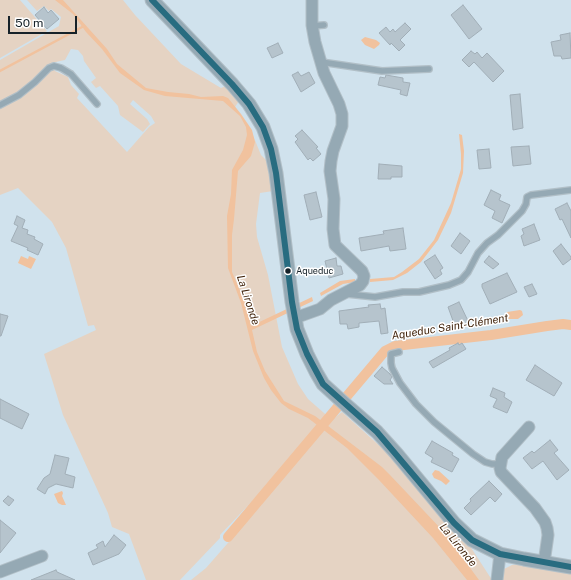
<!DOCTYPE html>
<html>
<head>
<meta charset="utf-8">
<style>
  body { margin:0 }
  #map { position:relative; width:571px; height:580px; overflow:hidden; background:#d0e2ed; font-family:"Public Sans",sans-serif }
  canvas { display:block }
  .scale { position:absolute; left:8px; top:16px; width:69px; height:18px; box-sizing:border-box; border:2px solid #162229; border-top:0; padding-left:5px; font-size:12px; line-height:14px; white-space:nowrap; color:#162229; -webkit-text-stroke:3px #fff; paint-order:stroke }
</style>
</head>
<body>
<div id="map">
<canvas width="571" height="580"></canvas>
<div class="scale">50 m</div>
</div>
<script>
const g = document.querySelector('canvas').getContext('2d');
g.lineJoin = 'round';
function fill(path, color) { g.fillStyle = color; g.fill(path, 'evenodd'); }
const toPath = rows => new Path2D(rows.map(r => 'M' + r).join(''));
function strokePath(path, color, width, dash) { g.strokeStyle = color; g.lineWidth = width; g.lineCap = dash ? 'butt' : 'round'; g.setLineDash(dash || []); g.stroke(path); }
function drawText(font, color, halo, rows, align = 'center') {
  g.font = font + ' "Public Sans",sans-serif'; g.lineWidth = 3; g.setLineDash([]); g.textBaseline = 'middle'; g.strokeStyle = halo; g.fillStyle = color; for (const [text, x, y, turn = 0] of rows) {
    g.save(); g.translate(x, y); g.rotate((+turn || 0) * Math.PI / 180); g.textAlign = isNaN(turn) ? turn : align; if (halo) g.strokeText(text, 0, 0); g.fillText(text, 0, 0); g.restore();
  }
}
fill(toPath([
  [0,0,20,0,47,31,0,58],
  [27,0,123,0,135,15,181,64,221,88,226,86,239,101,235,107,250,128,261,155,269,163,273,191,260,193,256,224,257,237,268,275,282,347,298,384,308,399,332,420,342,412,391,456,438,513,468,543,492,580,191,580,206,568,262,504,256,497,220,535,220,538,180,580,146,580,129,534,112,527,108,513,63,415,44,354,96,330,94,325,88,326,66,248,52,222,18,188,0,195,0,60,59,26,61,17,51,9,49,11,44,6,37,11],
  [71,49,78,50,83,56,84,61,96,78,91,82,96,88,100,86,118,106,120,115,143,132,150,124,147,119,130,104,133,100,151,116,155,123,149,127,127,152,77,98,79,94,71,85,68,77,55,71,51,63,65,60],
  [521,564,571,572,571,580,501,580,502,570,512,565]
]), '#e5d3c3');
fill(toPath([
  [55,0,63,0,107,49,117,64,146,88,168,92,189,94,201,97,223,96,228,98,241,114,252,130,255,142,251,156,238,171,234,219,232,235,232,272,246,305,251,326,312,297,313,301,252,330,257,352,265,371,284,401,315,416,382,467,390,475,442,530,479,580,467,580,433,538,379,480,347,448,308,418,289,409,281,403,271,390,264,378,253,351,241,303,228,268,227,216,231,194,232,170,243,150,247,135,246,127,240,116,223,101,165,96,144,90,120,73,102,49,86,32,73,14],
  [365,37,376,40,380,43,379,45,374,49,365,45,361,40],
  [459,134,462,135,464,151,463,173,451,213,438,240,421,262,407,273,393,280,370,282,370,279,394,277,402,272,419,259,434,240,451,203,461,169,461,154],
  [21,256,28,259,29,256,36,259,31,269,18,263],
  [355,279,355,282,343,284,321,296,320,293,340,281],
  [520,310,522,311,523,315,518,319,509,319,505,315,507,312],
  [435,470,439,471,450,481,446,485,441,481,434,478,432,474],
  [62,491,63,493,62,496,66,505,62,505,58,503,54,494]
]), '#f1c29e');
strokePath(toPath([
  [0,71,84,26]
]), '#f1c29e', 2.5);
strokePath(toPath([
  [228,537,385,351,395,346,491,335,547,326,563,324,571,325]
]), '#f1c29e', 10);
const building = toPath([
  [463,5,482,29,469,39,451,15,463,5],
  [44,7,48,13,51,10,59,19,47,29,35,15,44,7],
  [405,23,411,29,400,40,405,45,399,51,391,43,390,45,379,33,386,27,390,32,393,29,395,32,405,23],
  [570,33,571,58,562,59,561,56,554,56,551,42,561,40,560,35,570,33],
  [278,43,283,53,272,58,267,48,278,43],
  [471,51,475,54,477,52,482,58,487,53,504,71,493,82,474,62,469,67,462,60,471,51],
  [298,72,301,76,309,72,315,83,301,92,292,75,298,72],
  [386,75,403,78,403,82,410,83,407,96,400,94,401,90,378,85,380,77,385,78,386,75],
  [520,94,523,128,513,130,510,95,520,94],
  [302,130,318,147,316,148,321,154,313,161,310,158,308,160,295,142,298,139,295,136,302,130],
  [529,146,531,164,513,166,511,147,529,146],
  [489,149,491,168,479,169,477,150,489,149],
  [379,164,402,166,402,177,391,177,391,179,378,179,379,164],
  [491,190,501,195,499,200,510,205,502,223,492,218,495,211,484,205,491,190],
  [316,192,322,217,310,220,304,195,316,192],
  [567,203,571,211,571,238,562,219,560,220,555,209,567,203],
  [17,216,25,220,22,228,28,230,27,234,35,237,34,239,43,244,38,255,27,250,28,248,11,241,18,226,14,224,17,216],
  [534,224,540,240,524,246,521,236,524,234,522,229,534,224],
  [403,228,406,249,390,251,389,246,361,251,359,238,384,234,383,231,403,228],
  [460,233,470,241,461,254,451,246,460,233],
  [561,244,571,257,571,259,563,265,553,251,561,244],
  [435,255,443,268,440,270,442,274,435,279,424,262,435,255],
  [489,256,499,264,493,269,484,262,489,256],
  [336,258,337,266,341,266,343,274,329,278,325,261,336,258],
  [507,273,517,292,490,304,482,287,482,284,507,273],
  [532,284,537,294,529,297,524,287,532,284],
  [459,302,469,323,456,329,448,307,459,302],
  [380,304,381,309,385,308,388,333,381,334,379,321,359,323,359,327,348,329,347,324,340,324,339,311,369,307,368,305,380,304],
  [0,314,8,316,1,336,0,336,0,314],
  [458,343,459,345,462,343,466,349,433,368,429,362,450,350,449,348,458,343],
  [535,365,562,383,554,396,526,380,535,365],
  [382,367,390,374,392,377,390,380,393,384,384,384,374,376,382,367],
  [493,388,505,393,504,397,512,402,507,413,493,407,497,399,490,396,493,388],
  [0,399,29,414,22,429,0,418,0,399],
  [550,440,558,450,554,453,569,470,557,480,543,461,532,469,523,458,532,451,534,453,550,440],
  [432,441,453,453,452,455,459,459,452,472,431,462,433,458,425,453,432,441],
  [55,455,69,458,65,474,75,477,73,488,56,484,48,488,45,494,37,489,44,478,50,474,55,455],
  [489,481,502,494,495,502,490,497,471,515,464,508,471,501,470,499,489,481],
  [8,496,14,500,9,506,3,501,8,496],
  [0,520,16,533,0,553,0,520],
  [114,535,126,545,119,554,93,565,88,553,98,548,96,545,103,541,105,547,114,535],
  [56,570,57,572,75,580,31,580,56,570]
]);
fill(building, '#b6c4cd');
strokePath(building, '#a1aeb7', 1);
const service = toPath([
  [312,26,324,25],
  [321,62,382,71,429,69],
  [0,105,19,95,35,82,49,68,54,66,61,68,71,74,97,104],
  [347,294,375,297,403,292,419,292,449,285,461,280,468,272,478,253,487,243,498,235,522,211,526,204,527,197,531,195,571,190],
  [399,352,391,354,391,363,392,368,400,383,416,404,434,422,473,454,485,462,492,464,499,464]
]);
const minor = toPath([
  [295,318,320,309,331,300,360,285,363,281,364,276,362,271,335,245,333,229,334,199,330,171,331,161,333,151,342,126,342,114,339,104,324,73,315,42,312,25,312,0],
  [529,427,502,457,500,468,501,472,535,508,545,522,547,528,548,535,544,563],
  [0,572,42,556],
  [497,580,500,554]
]);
const tertiary = toPath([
  [152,0,232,84,249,104,263,127,271,149,276,173,292,302,297,329,307,354,316,372,323,384,346,405,377,432,396,453,454,523,472,540,500,554,524,559,571,567]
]);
strokePath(service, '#b1bfc7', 8);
strokePath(minor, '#b1bfc7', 13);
strokePath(tertiary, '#b1bfc7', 15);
strokePath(service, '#95a9b4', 5.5);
strokePath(minor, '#95a9b4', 11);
strokePath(tertiary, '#95a9b4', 13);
strokePath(toPath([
  [152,0,232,84,249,104,263,127,271,149,276,173,292,302,297,329,307,354,323,384,377,432,454,523,472,540,500,554,571,567]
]), '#286c80', 6);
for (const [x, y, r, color] of [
  [288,271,3.5,"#162229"]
]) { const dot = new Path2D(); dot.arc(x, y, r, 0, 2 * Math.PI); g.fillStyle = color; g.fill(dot); strokePath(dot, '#fff', 1.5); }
drawText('9px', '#162229', '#fff', [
  ["Aqueduc",296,271]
], 'left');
drawText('italic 11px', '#42250d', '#fff', [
  ["La Lironde",248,300,72],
  ["Aqueduc Saint-Clément",450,327,-9],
  ["La Lironde",458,545,51]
]);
</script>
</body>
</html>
